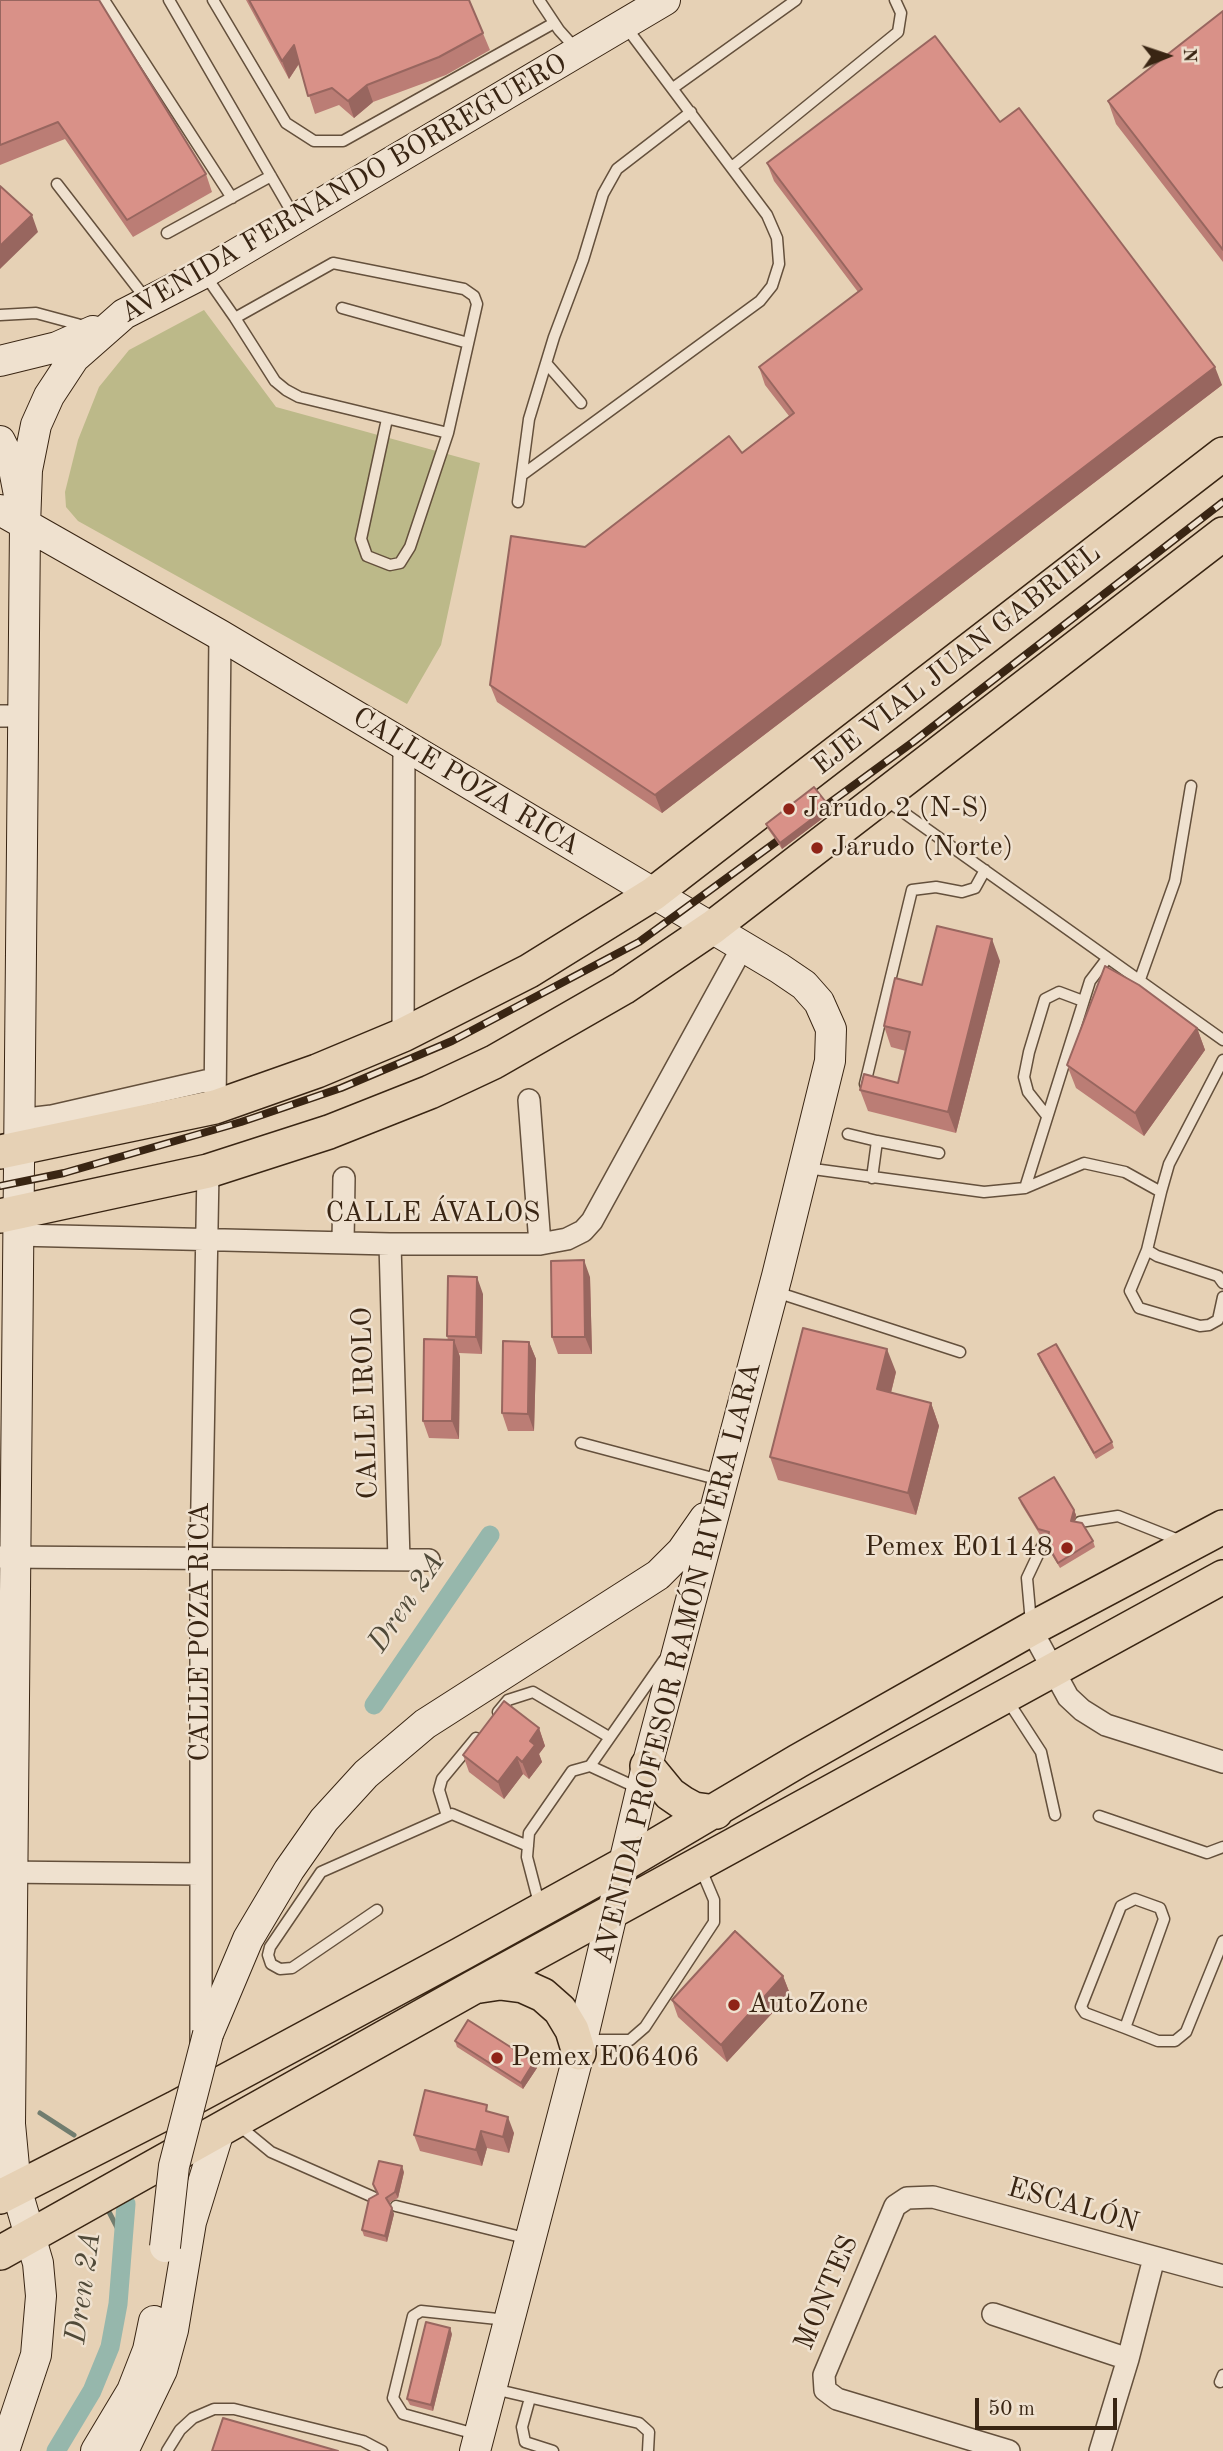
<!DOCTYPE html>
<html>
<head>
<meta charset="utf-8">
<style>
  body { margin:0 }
  #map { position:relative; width:1223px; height:2451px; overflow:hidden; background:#e6d1b5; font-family:"Old Standard TT",serif }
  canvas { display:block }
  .north { position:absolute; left:1132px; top:21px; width:70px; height:70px; -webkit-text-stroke:5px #efe1cf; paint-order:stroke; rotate:88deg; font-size:19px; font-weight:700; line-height:28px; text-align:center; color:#392513 }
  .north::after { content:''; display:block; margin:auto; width:24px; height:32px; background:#392513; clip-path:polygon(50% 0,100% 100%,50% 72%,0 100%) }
  .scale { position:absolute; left:975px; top:2398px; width:142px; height:32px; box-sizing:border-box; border:4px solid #392513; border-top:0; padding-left:9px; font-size:21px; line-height:24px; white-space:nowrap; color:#392513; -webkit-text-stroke:5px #efe1cf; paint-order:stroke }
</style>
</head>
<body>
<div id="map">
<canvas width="1223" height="2451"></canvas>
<div class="north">N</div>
<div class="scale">50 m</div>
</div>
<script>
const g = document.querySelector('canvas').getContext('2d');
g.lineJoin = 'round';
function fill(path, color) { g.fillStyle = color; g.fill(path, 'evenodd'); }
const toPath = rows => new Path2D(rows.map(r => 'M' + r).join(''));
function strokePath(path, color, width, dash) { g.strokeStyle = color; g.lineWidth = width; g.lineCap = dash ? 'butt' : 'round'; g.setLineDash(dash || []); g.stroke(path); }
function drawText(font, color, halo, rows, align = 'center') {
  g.font = font + ' "Old Standard TT",serif'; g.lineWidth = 5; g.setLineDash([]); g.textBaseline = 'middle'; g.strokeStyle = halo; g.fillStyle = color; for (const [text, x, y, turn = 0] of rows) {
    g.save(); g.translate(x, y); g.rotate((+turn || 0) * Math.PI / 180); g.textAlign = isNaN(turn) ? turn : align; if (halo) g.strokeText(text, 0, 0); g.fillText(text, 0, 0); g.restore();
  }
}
fill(toPath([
  [204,310,276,407,480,463,441,645,407,704,78,521,66,507,65,492,78,440,99,387,129,350]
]), '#bcb989');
strokePath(toPath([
  [40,2113,74,2135],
  [107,2208,122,2237]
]), '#717d6f', 5);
strokePath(toPath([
  [374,1705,490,1535],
  [56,2451,92,2391,110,2347,118,2304,126,2204]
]), '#96b7ac', 19);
const lane = toPath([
  [104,0,232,198],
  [169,0,294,216],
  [213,0,286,123,314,141,343,141,554,23],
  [539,0,559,30,576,49],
  [673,88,796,0],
  [732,167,898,32,901,13,895,0],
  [57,184,146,299],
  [167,233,271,176],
  [205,275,235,318,333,263,464,289,474,296,477,304,448,433,410,547,400,563,390,565,367,556,361,539,387,419],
  [342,308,468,343],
  [0,315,36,313,88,327],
  [235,318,275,381,286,390,299,397,448,433],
  [546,363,581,403],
  [522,475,760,301,772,286,779,264,777,238,767,215,626,27],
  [518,502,529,419,554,337,583,260,603,194,617,169,691,112],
  [886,800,1223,1040],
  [1139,982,1175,881,1191,786],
  [865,1084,912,890,936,887,962,892,975,888,985,870],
  [1047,1116,1028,1092,1024,1077,1029,1052,1045,999,1059,992,1083,1001],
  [848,1134,877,1141,872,1178],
  [877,1141,939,1153],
  [806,1168,984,1192,1025,1188,1084,1163,1125,1172,1161,1192,1169,1164,1223,1060],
  [1025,1188,1090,981,1106,960],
  [1161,1192,1147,1250,1157,1256,1218,1276,1223,1283],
  [1147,1250,1130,1291,1139,1308,1200,1326,1209,1325,1218,1320,1223,1297],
  [776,1292,960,1352],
  [581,1443,720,1480],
  [1080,1522,1118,1516,1181,1541],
  [1031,1623,1027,1578,1044,1542],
  [1006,1698,1041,1752,1055,1815],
  [498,1712,508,1700,533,1692,609,1737],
  [590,1766,664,1660],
  [447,1816,439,1790,442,1779,476,1738],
  [1099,1816,1207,1853,1223,1847],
  [540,1907,527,1857,529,1833,572,1771,590,1766,640,1789],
  [377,1910,292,1968,280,1969,271,1964,268,1955,270,1947,321,1872,452,1814,528,1846],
  [1125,2028,1164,1919,1160,1908,1135,1899,1121,1906,1081,2007,1085,2013,1125,2028,1158,2041,1175,2041,1186,2032,1223,1941],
  [584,2040,630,2040,645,2027,714,1922,714,1900,700,1867],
  [237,2124,271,2152,373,2197],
  [396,2206,529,2239],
  [1220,2382,1223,2375],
  [494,2389,639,2423,649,2432,648,2451],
  [530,2398,522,2427,525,2442,553,2451],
  [479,2435,403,2414,393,2398,413,2316,421,2311,507,2320],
  [167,2451,180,2430,193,2418,214,2409,234,2409,363,2441,382,2451]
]);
const street = toPath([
  [0,716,23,716],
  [403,1035,404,744],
  [529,1100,540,1244],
  [215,1107,220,635],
  [18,1120,52,1116,214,1079],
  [17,1235,390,1244,540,1244,567,1239,583,1231,592,1221,743,946],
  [343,1243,344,1178],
  [390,1244,399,1560],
  [0,1557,429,1560],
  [1031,1629,1068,1697,1082,1710,1106,1725,1223,1762],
  [0,1872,200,1874],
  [201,2041,201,1556,208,1171],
  [993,2314,1128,2359],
  [1009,2451,837,2399,825,2390,824,2375,895,2206,907,2198,933,2197,1223,2276],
  [1100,2451,1128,2359,1154,2258]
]);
const secondary = toPath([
  [0,361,57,347,93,331],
  [0,441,14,469,19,495],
  [0,510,220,635,779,968,804,985,819,1002,831,1029,830,1061,777,1276,647,1766,579,2053,475,2451],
  [208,2034,248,1939,289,1870,324,1820,366,1774,425,1724,658,1575,682,1551,705,1518],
  [4,2451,36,2355,41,2296,38,2263,16,2188,10,2124,25,526,27,470,36,425,49,396,74,358,124,314,204,273,665,0],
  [96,2451,132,2391,148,2350,154,2321],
  [123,2451,162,2370,173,2330,191,2222,219,2131]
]);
const primary = toPath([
  [0,1152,215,1107,317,1071,403,1035,529,971,653,894,1223,454],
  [0,1216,208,1171,329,1132,430,1092,494,1062,623,988,713,927,1223,534],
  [647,1766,670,1794,683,1803,694,1809,716,1812],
  [480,1986,500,1983,523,1986,543,1995,560,2010,572,2030,579,2053],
  [0,2197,175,2108,461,1954,624,1864,798,1761,1031,1629,1223,1527],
  [0,2253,474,1987,1223,1577]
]);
strokePath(lane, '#64503c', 13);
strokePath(street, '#64503c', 24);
strokePath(secondary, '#392513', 32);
strokePath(primary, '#392513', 36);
strokePath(lane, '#efe1cf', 10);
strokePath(street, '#efe1cf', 21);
strokePath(secondary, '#efe1cf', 30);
strokePath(primary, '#e6d1b5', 33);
const rail = toPath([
  [0,1186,64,1173,241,1122,341,1088,452,1041,639,942,913,742,1223,502]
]);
strokePath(rail, '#392513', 8);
strokePath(rail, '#efe1cf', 5, [16]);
const secondaryBridge = toPath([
  [165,2247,174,2166,208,2034]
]);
strokePath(secondaryBridge, '#392513', 32, []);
strokePath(secondaryBridge, '#efe1cf', 30);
fill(toPath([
  [0,0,206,174,212,192,133,237,65,139,0,165],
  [246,0,469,0,490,50,446,75,373,102,354,118,339,105,315,114,299,64,289,79],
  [1223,11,1223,262,1116,124,1108,101],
  [1000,122,1222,385,662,813,497,702,490,685,585,547,742,453,789,416,765,385,759,367,858,292,774,181,767,163],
  [829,806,831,812,782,849,768,829,766,824],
  [1000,961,956,1133,868,1111,860,1090,898,1083,906,1051,891,1047,884,1026,922,985],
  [1197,1028,1205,1050,1144,1136,1076,1088,1067,1065],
  [590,1277,592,1354,558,1354,552,1337],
  [483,1294,482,1354,459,1353,460,1357,459,1439,429,1438,423,1421,448,1340,447,1336],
  [529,1342,536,1359,534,1431,508,1431,502,1413],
  [1038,1354,1112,1442,1114,1448,1096,1459,1040,1360],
  [896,1372,891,1393,931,1403,939,1426,916,1515,778,1480,770,1457],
  [1019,1498,1074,1510,1076,1515,1075,1521,1093,1541,1095,1547,1060,1568,1049,1550,1047,1544,1048,1537,1040,1535,1021,1504],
  [539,1728,545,1746,539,1754,542,1762,529,1779,523,1774,504,1799,469,1772,463,1755],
  [783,1976,790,1994,727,2062,678,2017,672,2000],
  [455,2041,537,2068,523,2089,457,2047],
  [490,2112,514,2133,509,2153,487,2148,482,2166,420,2151,414,2135],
  [404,2172,398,2198,389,2203,394,2214,387,2242,364,2236,362,2230,378,2194,373,2184],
  [452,2334,433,2411,410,2405,407,2399]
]), '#bb7d75');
fill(toPath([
  [294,45,300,62,289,79,282,61],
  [367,85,373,102,354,118,348,101],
  [32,215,38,232,0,269,0,246],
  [1215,367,1222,385,662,813,655,795],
  [829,806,831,812,782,849,780,843],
  [992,939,1000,961,956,1133,948,1112],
  [1197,1028,1205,1050,1144,1136,1135,1113],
  [584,1260,590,1277,592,1354,585,1337],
  [477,1277,483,1294,482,1354,476,1337],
  [454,1340,460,1357,459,1439,452,1421],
  [529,1342,536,1359,534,1431,528,1414],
  [887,1349,896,1372,886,1412,877,1389],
  [931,1403,939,1426,916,1515,908,1493],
  [1074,1510,1076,1515,1074,1526,1071,1521],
  [539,1728,545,1746,539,1754,542,1762,529,1779,522,1762,530,1741],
  [517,1757,523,1774,504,1799,498,1782],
  [783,1976,790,1994,727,2062,721,2045],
  [534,2062,537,2068,523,2089,521,2083],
  [508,2117,514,2133,509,2153,503,2137],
  [481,2131,487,2148,482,2166,476,2150],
  [402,2166,404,2172,398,2198,395,2192],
  [392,2208,394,2214,387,2242,385,2236],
  [450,2328,452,2334,433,2411,431,2405]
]), '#98665f');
const building = toPath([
  [0,0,99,0,206,174,127,220,58,122,0,145,0,0],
  [249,0,469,0,483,33,439,57,367,85,348,101,332,88,308,96,294,45,282,61,249,0],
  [1223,11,1223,250,1108,101,1223,11],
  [935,36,1000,122,1019,108,1215,367,655,795,490,685,511,536,585,547,729,436,742,453,794,413,759,367,862,289,767,163,935,36],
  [0,186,32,215,0,246,0,186],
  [814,787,829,806,780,843,766,824,814,787],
  [937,926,992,939,948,1112,860,1090,864,1074,898,1083,910,1032,884,1026,895,978,922,985,937,926],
  [1105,966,1139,985,1197,1028,1135,1113,1067,1065,1105,966],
  [584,1260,585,1337,552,1337,551,1261,584,1260],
  [448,1276,477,1277,476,1337,447,1336,448,1276],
  [803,1328,887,1349,877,1389,931,1403,908,1493,770,1457,803,1328],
  [424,1339,454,1340,452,1421,423,1421,424,1339],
  [503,1341,529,1342,528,1414,502,1413,503,1341],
  [1056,1344,1112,1442,1094,1453,1038,1354,1056,1344],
  [1054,1477,1074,1510,1071,1521,1082,1523,1093,1541,1058,1563,1047,1544,1049,1532,1038,1529,1019,1498,1054,1477],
  [504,1701,539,1728,530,1741,535,1745,522,1762,517,1757,498,1782,463,1755,504,1701],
  [735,1931,783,1976,721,2045,672,2000,735,1931],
  [468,2020,534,2062,521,2083,455,2041,468,2020],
  [425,2090,487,2105,486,2111,508,2117,503,2137,481,2131,476,2150,414,2135,425,2090],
  [379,2161,402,2166,395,2192,386,2198,392,2208,385,2236,362,2230,369,2199,378,2194,373,2184,379,2161],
  [426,2322,450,2328,431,2405,407,2399,426,2322],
  [223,2418,338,2451,212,2451,223,2418]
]);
fill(building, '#d99188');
strokePath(building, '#98665f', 2);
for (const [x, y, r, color] of [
  [789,809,7,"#8f2418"],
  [817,848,7,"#8f2418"],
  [1067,1548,7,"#8f2418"],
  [734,2005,7,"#8f2418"],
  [497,2058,7,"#8f2418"]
]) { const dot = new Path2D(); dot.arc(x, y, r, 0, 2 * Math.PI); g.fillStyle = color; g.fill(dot); strokePath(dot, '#efe1cf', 2.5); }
drawText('28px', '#392513', '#efe1cf', [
  ["AVENIDA FERNANDO BORREGUERO",344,189,-30],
  ["EJE VIAL JUAN GABRIEL",957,660,-38],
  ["CALLE POZA RICA",466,782,31],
  ["CALLE ÁVALOS",433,1214],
  ["CALLE IROLO",366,1403,-92],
  ["CALLE POZA RICA",201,1632,-90],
  ["AVENIDA PROFESOR RAMÓN RIVERA LARA",678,1663,-76],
  ["ESCALÓN",1073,2206,16],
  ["MONTES",827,2293,-67]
]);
drawText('28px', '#392513', '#efe1cf', [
  ["Jarudo 2 (N-S)",803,809],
  ["Jarudo (Norte)",831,848],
  ["Pemex E01148",1053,1548,"right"],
  ["AutoZone",748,2005],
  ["Pemex E06406",511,2058]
], 'left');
drawText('italic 30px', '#504a39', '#efe1cf', [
  ["Dren 2A",407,1603,-56],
  ["Dren 2A",84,2288,-82]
]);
</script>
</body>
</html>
